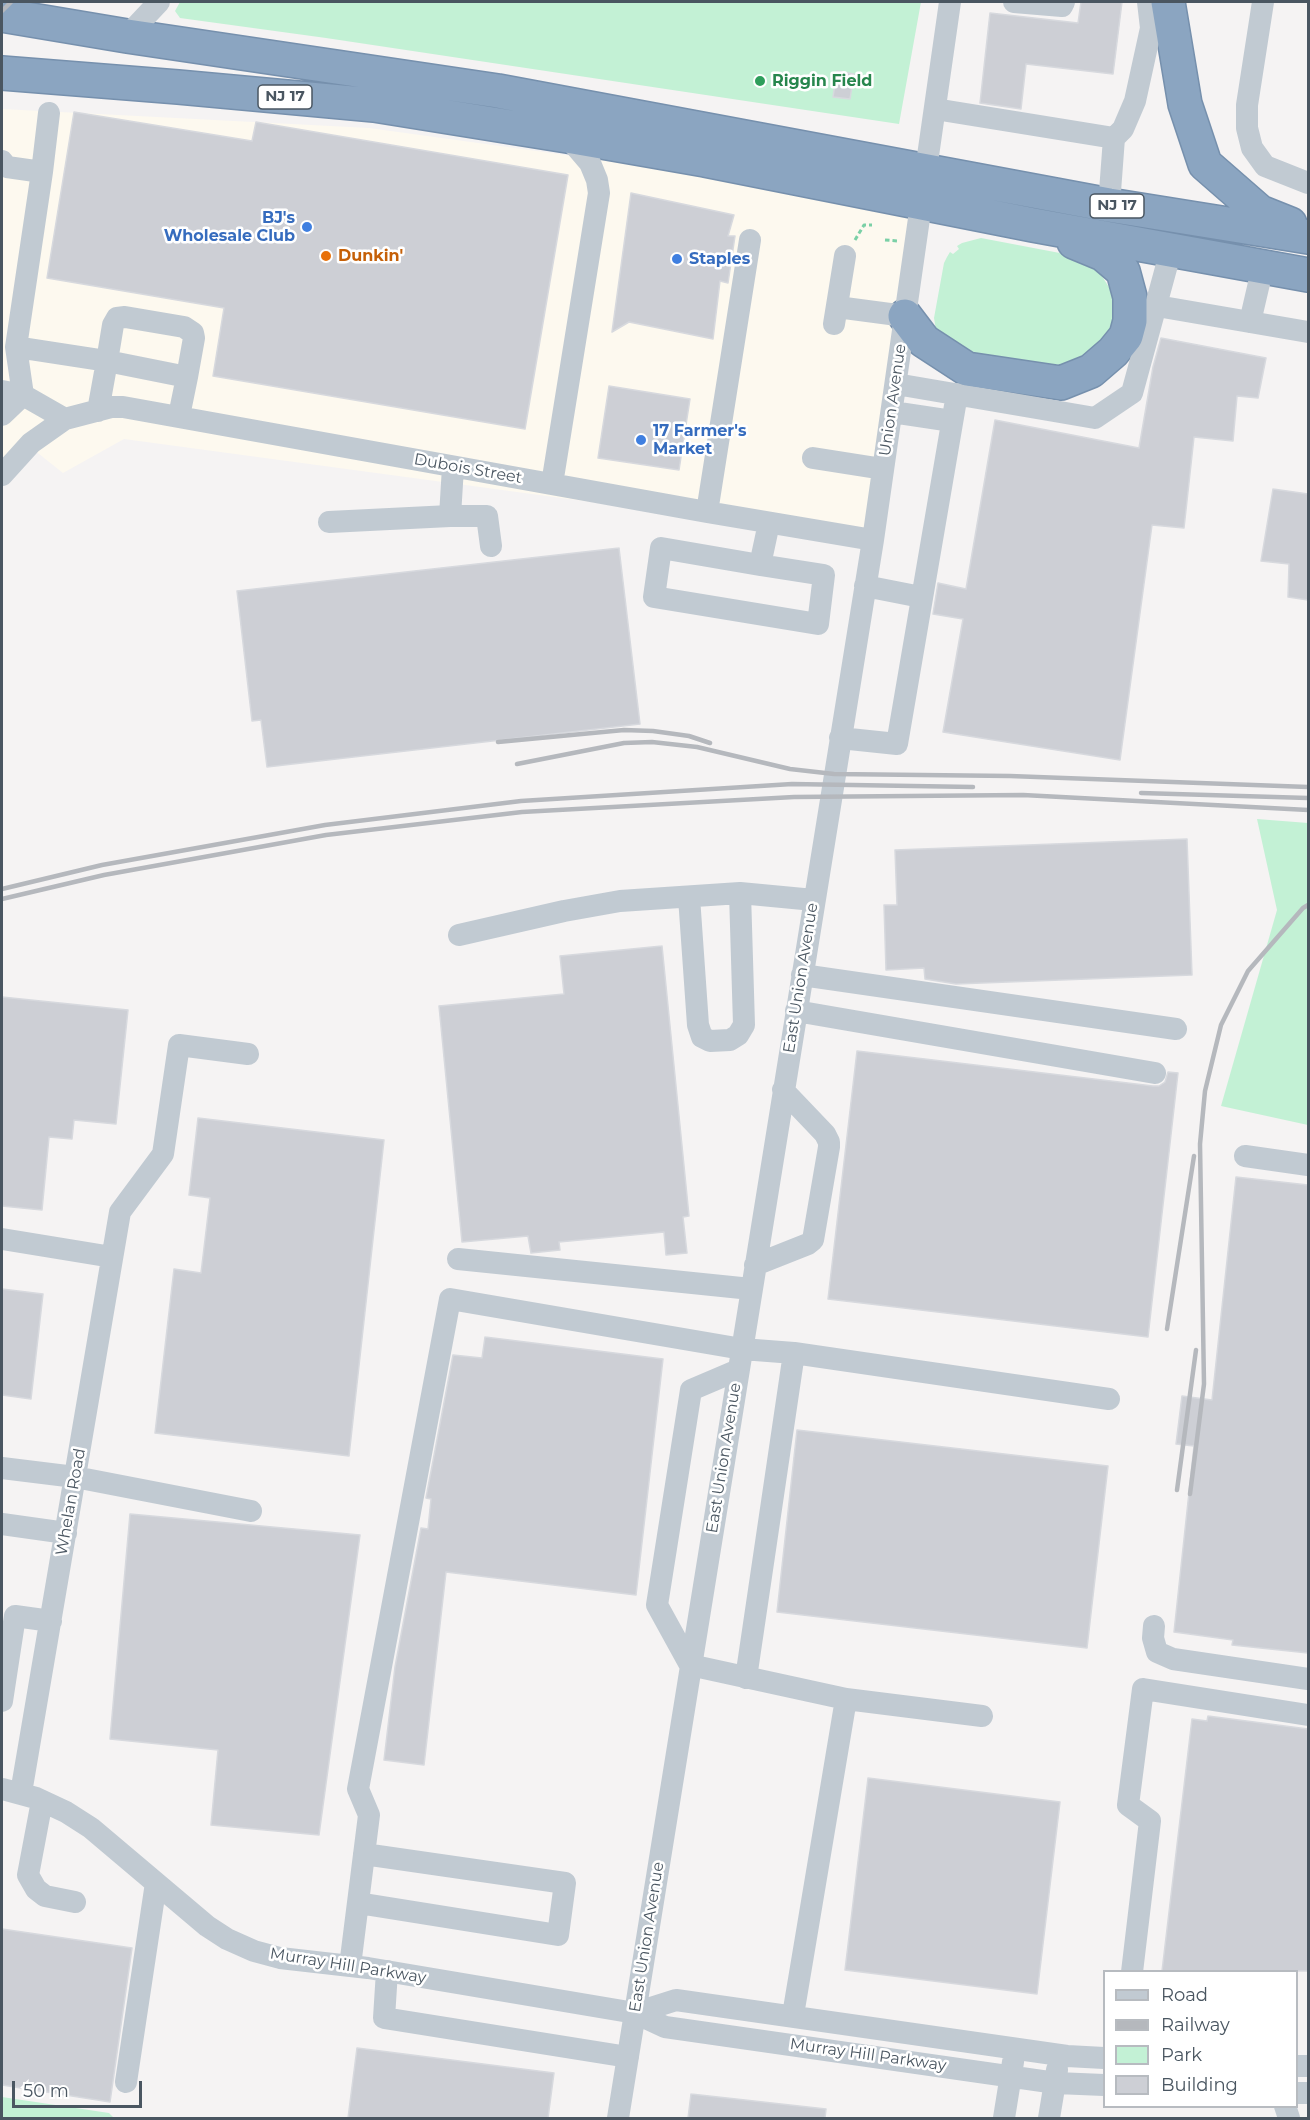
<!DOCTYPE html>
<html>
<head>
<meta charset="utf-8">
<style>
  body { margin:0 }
  #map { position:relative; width:1310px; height:2120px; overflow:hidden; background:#f5f3f3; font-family:Montserrat,sans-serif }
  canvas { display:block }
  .frame { position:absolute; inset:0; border:3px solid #4a5661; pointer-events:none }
  .legend { position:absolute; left:1103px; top:1970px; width:195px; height:138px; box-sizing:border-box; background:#fff; border:2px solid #b7bbc0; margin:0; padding:8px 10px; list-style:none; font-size:18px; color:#4a5661 }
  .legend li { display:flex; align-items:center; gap:12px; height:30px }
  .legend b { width:30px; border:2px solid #b7bbc0 }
  .scale { position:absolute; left:12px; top:2081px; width:130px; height:27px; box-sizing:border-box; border:3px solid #4a5661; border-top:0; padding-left:8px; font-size:18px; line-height:21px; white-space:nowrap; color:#4a5661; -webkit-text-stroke:4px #fff; paint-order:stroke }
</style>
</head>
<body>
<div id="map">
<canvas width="1310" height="2120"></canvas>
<div class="frame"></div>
<ul class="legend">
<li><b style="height:8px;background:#c1cad2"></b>Road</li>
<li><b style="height:8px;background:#b5b8bd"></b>Railway</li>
<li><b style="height:16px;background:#c3f1d5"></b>Park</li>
<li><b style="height:16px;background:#cdcfd5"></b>Building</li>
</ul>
<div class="scale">50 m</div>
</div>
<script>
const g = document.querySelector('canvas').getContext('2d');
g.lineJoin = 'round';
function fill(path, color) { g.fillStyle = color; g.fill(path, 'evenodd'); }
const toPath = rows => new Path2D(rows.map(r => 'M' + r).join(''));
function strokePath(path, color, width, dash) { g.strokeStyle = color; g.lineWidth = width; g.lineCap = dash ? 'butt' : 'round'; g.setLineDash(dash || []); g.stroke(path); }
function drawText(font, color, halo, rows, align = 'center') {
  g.font = font + ' Montserrat,sans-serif'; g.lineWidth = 5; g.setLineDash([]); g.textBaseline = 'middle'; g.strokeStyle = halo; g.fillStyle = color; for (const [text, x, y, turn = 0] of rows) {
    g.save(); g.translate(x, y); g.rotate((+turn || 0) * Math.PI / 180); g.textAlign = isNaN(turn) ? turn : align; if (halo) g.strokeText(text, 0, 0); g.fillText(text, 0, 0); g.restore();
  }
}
fill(toPath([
  [2,109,369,128,922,204,873,540,124,439,63,473,24,442,2,466]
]), '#fdf9ef');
fill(toPath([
  [180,2,921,2,899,124,326,38,180,18,175,11],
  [981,238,1065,254,1086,261,1100,273,1112,292,1116,313,1112,331,1071,369,966,357,936,330,934,318,944,263,947,257,950,252,953,254,959,249,957,246,962,243],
  [1257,819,1308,823,1308,1125,1221,1106,1277,910],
  [2,2097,109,2113,114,2118,2,2118]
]), '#c3f1d5');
const building = toPath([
  [1081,2,1122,2,1113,74,1026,64,1021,109,980,103,990,13,1078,23,1081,2],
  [837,71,854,74,850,99,833,97,837,71],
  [74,112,252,141,256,122,568,175,525,429,213,376,224,308,47,278,74,112],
  [631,193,734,215,728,236,735,236,728,283,720,281,713,339,629,322,612,332,631,193],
  [1161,338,1266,358,1258,398,1237,396,1233,441,1194,437,1184,528,1152,525,1120,760,943,732,963,619,933,614,938,583,966,589,995,420,1139,448,1153,367,1161,338],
  [609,386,690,399,679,470,598,458,609,386],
  [1273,489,1308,494,1308,600,1288,597,1289,564,1261,561,1273,489],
  [619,548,640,724,267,767,261,720,252,721,237,591,619,548],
  [1187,839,1192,975,956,984,925,979,924,968,886,970,884,905,897,905,895,850,1187,839],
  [662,946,689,1216,683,1217,687,1253,666,1255,664,1232,559,1242,560,1250,531,1253,528,1236,462,1242,439,1006,564,994,560,956,662,946],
  [2,997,128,1010,116,1124,74,1120,72,1139,49,1137,42,1210,2,1206,2,997],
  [857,1051,1153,1086,1159,1086,1165,1082,1168,1072,1178,1073,1148,1337,828,1299,857,1051],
  [198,1118,384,1140,349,1456,155,1433,174,1269,201,1273,210,1198,189,1195,198,1118],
  [1236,1177,1308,1185,1308,1653,1232,1645,1233,1640,1174,1632,1194,1446,1176,1444,1182,1396,1212,1400,1236,1177],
  [2,1289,43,1294,31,1399,2,1395,2,1289],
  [485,1337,663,1359,636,1595,446,1572,424,1765,384,1760,395,1667,421,1528,428,1529,431,1499,426,1498,453,1355,482,1358,485,1337],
  [797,1430,1108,1466,1087,1648,777,1612,797,1430],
  [130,1514,360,1535,319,1835,211,1825,218,1750,110,1739,130,1514],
  [1208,1716,1308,1729,1308,1971,1162,1971,1192,1719,1207,1721,1208,1716],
  [868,1778,1060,1802,1037,1994,845,1970,868,1778],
  [2,1929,132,1948,110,2102,2,2085,2,1929],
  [357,2048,554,2073,548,2118,348,2118,357,2048],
  [691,2094,826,2109,825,2118,688,2118,691,2094]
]);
fill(building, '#cdcfd5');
strokePath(building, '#d7d9de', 1.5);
const highway = toPath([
  [1168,2,1185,104,1205,164,1260,212,1290,224],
  [2,15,127,36,498,91,1109,205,1308,237],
  [2,73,178,87,374,105,567,136,705,160,1033,225,1308,275],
  [905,316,924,341,967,369,1061,383,1091,371,1113,352,1126,336,1130,321,1130,297,1123,271,1103,254,1074,242]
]);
strokePath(highway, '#7690ad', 36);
strokePath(toPath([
  [855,240,864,225,872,225],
  [885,240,898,241]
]), '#7ad0a6', 3, [4.5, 3]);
strokePath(toPath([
  [1014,2,1062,6,1064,2],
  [1263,2,1247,105,1247,128,1252,148,1265,166,1308,183],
  [127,36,159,2],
  [935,109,1114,138,1109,205],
  [1114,138,1123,129,1135,101,1151,28,1148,2],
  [2,161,7,167,42,172,16,347,107,361,187,377,194,338,193,333,184,327,125,317,117,318,113,325,107,361,98,411],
  [42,172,49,113],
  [1157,306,1308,332],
  [837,307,905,316],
  [1250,322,1263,266],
  [834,324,845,256],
  [896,384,1095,418,1132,393,1171,250],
  [2,391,23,395,65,419],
  [892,412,952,421],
  [2,415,23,395,16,347],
  [179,416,187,377],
  [813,458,883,469],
  [2,475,31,443,65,419,111,407,123,407,707,512,873,540],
  [552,484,599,193,597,180,590,163,567,136],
  [707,512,750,240],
  [450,516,487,516,491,546],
  [329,522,450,516,453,467],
  [760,565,661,548,654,597,818,624,824,575,760,565,769,523],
  [865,586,921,597],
  [840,738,897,744,957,394],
  [689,897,698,1025,702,1037,710,1041,730,1040,738,1035,744,1025,740,893],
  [459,935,564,911,620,901,740,893,814,900],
  [802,975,1176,1029],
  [796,1011,1155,1073],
  [1245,1156,1308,1165],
  [2,1239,112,1257],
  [458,1259,751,1289],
  [755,1265,808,1244,813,1240,829,1147,829,1142,825,1134,783,1090],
  [738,1370,691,1390,657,1605,690,1665,846,1699,793,2015],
  [2,1468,75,1477,251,1511],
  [2,1524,66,1533],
  [1154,1626,1153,1638,1157,1652,1173,1659,1308,1679],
  [746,1678,794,1353,1109,1399],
  [846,1699,982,1716],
  [2,1701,15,1616,51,1621],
  [2,1789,36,1798,66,1812,91,1828,207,1926,227,1939,254,1951,280,1958,368,1968,635,2013,665,2027,1056,2083,1104,2085],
  [21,1793,120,1212,163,1154,179,1045,248,1054],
  [42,1801,28,1875,36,1889,45,1896,75,1902],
  [358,1903,558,1935,565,1883,364,1854],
  [350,1966,369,1815,358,1789,450,1299,742,1349,794,1353],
  [387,1971,384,2018,628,2057],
  [1132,1972,1150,1821,1128,1805,1143,1689,1308,1715],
  [635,2013,676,2000,1067,2056,1104,2058],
  [1296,2066,1308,2066],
  [126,2082,156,1883],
  [1296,2093,1308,2093],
  [1285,2106,1289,2118],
  [618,2118,873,540,950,2],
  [1004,2118,1013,2062],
  [1049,2118,1057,2070]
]), '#c1cad2', 22);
strokePath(highway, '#8ba5c1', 33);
strokePath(toPath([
  [2,11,11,2],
  [498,742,624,730,653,731,689,736,710,743],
  [517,764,624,743,652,742,697,747,790,769,834,774,1010,776,1308,787],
  [1141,793,1308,798],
  [2,889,102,865,325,825,521,801,792,784,973,787],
  [2,899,104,875,326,835,522,812,794,797,1023,795,1308,810],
  [1167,1329,1194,1156],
  [1177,1490,1196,1350],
  [1190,1494,1204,1384,1200,1144,1205,1091,1221,1025,1248,971,1303,908,1308,905]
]), '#b5b8bd', 4.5);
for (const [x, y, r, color] of [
  [760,81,6,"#2e9e5b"],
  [307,227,6,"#3f7fe0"],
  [326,256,6,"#e8710a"],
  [677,259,6,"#3f7fe0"],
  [641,440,6,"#3f7fe0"]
]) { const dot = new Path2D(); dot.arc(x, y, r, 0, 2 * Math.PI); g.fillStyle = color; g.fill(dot); strokePath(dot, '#fff', 2); }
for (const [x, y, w] of [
  [285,97,54],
  [1117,206,54]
]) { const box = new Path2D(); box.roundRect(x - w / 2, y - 12, w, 24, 4.5); g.fillStyle = '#fff'; g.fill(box); strokePath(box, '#4a5661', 1.5); }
drawText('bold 15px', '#4a5661', null, [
  ["NJ 17",285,97],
  ["NJ 17",1117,206]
]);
drawText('bold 16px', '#27864d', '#fff', [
  ["Riggin Field",772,81]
], 'left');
drawText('bold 16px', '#366cbe', '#fff', [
  ["BJ's",295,218,"right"],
  ["Wholesale Club",295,236,"right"],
  ["Staples",689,259],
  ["17 Farmer's",653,431],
  ["Market",653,449]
], 'left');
drawText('bold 16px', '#c56008', '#fff', [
  ["Dunkin'",338,256]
], 'left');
drawText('16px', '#4a5661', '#fff', [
  ["Union Avenue",893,400,-82],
  ["Dubois Street",468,469,10],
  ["East Union Avenue",801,978,-81],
  ["East Union Avenue",724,1458,-81],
  ["Whelan Road",71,1502,-80],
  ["East Union Avenue",647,1937,-81],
  ["Murray Hill Parkway",348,1966,9],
  ["Murray Hill Parkway",868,2055,8]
]);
</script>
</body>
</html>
